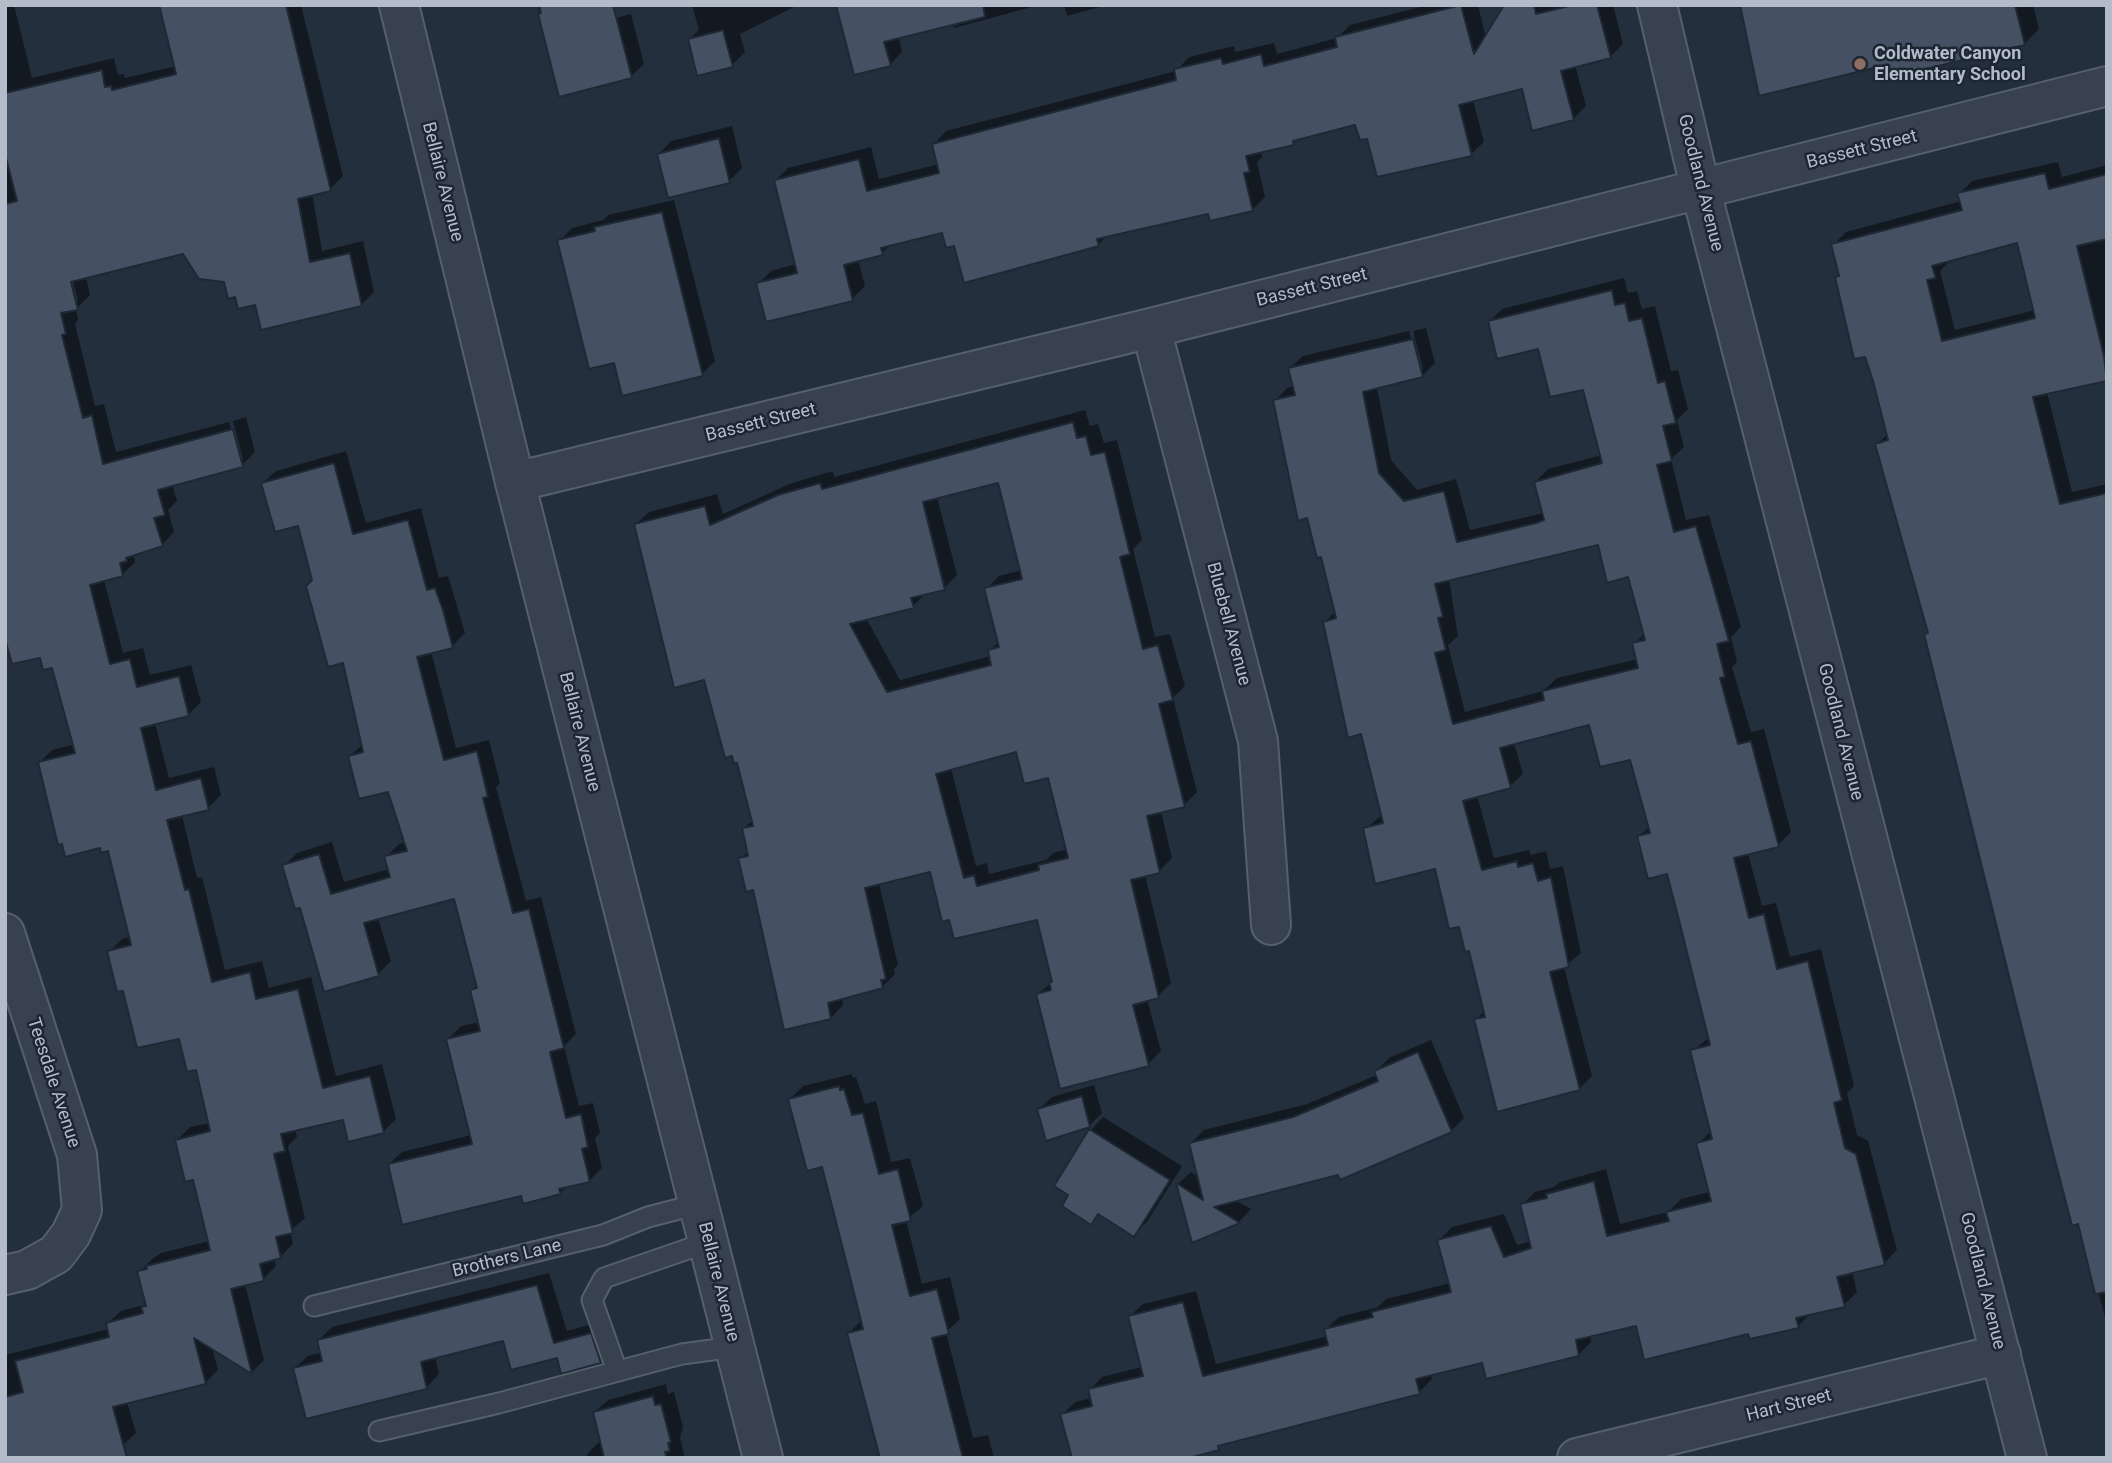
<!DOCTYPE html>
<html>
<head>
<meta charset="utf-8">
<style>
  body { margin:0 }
  #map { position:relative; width:2112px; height:1463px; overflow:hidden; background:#242f3e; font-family:Roboto,sans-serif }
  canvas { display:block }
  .frame { position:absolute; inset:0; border:7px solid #b4bcc9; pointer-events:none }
</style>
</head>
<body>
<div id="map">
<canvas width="2112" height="1463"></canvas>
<div class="frame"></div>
</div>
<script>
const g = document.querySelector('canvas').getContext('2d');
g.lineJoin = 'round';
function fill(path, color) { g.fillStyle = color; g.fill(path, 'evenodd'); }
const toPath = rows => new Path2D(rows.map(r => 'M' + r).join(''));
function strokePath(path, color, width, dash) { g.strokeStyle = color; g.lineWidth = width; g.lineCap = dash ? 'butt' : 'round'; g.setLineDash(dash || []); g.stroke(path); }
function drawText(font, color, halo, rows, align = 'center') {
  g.font = font + ' Roboto,sans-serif'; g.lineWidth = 5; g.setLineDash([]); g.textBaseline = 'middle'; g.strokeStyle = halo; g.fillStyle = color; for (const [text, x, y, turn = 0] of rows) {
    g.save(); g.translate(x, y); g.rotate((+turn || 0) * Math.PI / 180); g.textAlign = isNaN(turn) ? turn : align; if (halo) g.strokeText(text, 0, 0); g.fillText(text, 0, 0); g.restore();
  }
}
fill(toPath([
  [5,5,14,5,32,78,114,58,118,75,124,74,125,78,176,66,160,5,301,5,343,176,330,189,312,193,322,251,363,241,374,292,361,305,257,303,237,295,226,280,184,252,86,277,90,295,76,309,78,320,75,324,95,406,104,404,116,452,229,422,239,459,243,459,233,421,246,417,255,452,242,465,172,484,177,501,168,510,174,532,162,545,133,554,135,562,122,575,104,580,123,653,143,648,150,675,191,665,201,702,188,715,155,723,169,778,214,767,221,795,208,808,182,815,197,878,202,877,225,970,262,961,269,988,311,977,336,1076,382,1064,396,1119,383,1132,344,1118,295,1129,297,1137,288,1146,305,1218,290,1231,293,1244,280,1257,274,1258,276,1266,263,1279,245,1284,264,1360,252,1372,212,1347,218,1370,205,1383,127,1402,136,1433,123,1445,5,1458,5,1355,109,1329,108,1323,121,1311,147,1304,139,1272,152,1259,161,1253,209,1241,194,1178,177,1140,190,1127,210,1123,198,1068,180,1037,124,989,109,952,122,939,131,937,109,849,39,763,52,750,75,744,53,666,5,632],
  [71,273,78,301,74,301,68,274],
  [537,5,608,5,611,19,631,14,644,64,631,76,560,95],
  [692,5,798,5,740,34,745,52,732,65,689,40,699,30],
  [837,5,1039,5,954,28,953,23,899,37,902,52,890,65],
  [1064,5,1107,5,1067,16],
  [1428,5,1478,5,1486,38,1506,5,1613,5,1623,44,1610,57,1575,65,1586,106,1573,119,1523,87,1473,100,1484,142,1471,154,1368,136,1356,123,1261,151,1262,157,1257,162,1265,197,1252,210,1210,212,1108,235,1098,245,956,244,944,230,892,243,882,253,858,259,865,286,852,299,758,284,771,271,796,264,775,181,788,168,871,147,879,179,939,164,934,144,946,131,1176,71,1189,57,1234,46,1235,52,1274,43,1277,54,1337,38,1350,25],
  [1741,5,2033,5,2039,29,2024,44,1887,62],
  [732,126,742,168,729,181,659,154,671,141],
  [2058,162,2062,177,2107,165,2107,379,2047,392,2072,492,2107,484,2107,1325,1926,635,1929,631,1877,444,1888,434,1867,354,1837,277,1841,273,1833,245,1846,232,1961,201,1959,194,1972,181],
  [2018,241,2035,310,1955,330,1940,271,1948,263,1947,260],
  [674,200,715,361,702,374,615,361,559,241,572,228,603,220,608,215],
  [1624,278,1628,293,1637,291,1642,309,1655,306,1671,371,1678,370,1688,409,1677,420,1684,447,1671,459,1686,520,1709,515,1741,627,1731,637,1737,662,1732,667,1751,732,1764,729,1791,832,1778,845,1748,853,1762,906,1776,903,1790,957,1821,949,1854,1086,1847,1093,1857,1135,1868,1141,1897,1250,1884,1263,1852,1271,1857,1292,1844,1305,1811,1313,1798,1326,1750,1331,1637,1324,1590,1335,1591,1342,1578,1355,1483,1361,1430,1373,1432,1379,1419,1392,1062,1415,1075,1402,1092,1398,1090,1390,1102,1377,1142,1367,1130,1316,1143,1304,1196,1291,1216,1364,1328,1336,1326,1329,1339,1317,1378,1307,1386,1299,1450,1283,1439,1240,1452,1227,1504,1214,1517,1245,1531,1241,1522,1205,1535,1192,1554,1187,1560,1182,1606,1169,1620,1224,1668,1212,1681,1199,1710,1192,1698,1144,1712,1130,1692,1051,1710,1037,1668,872,1639,836,1650,826,1631,757,1590,723,1514,743,1523,774,1510,786,1477,795,1494,858,1529,850,1531,855,1546,851,1550,869,1563,866,1581,953,1564,967,1592,1076,1579,1089,1476,1020,1485,1010,1470,949,1437,867,1365,829,1382,815,1362,732,1325,622,1336,611,1275,401,1287,388,1295,386,1290,368,1303,356,1409,331,1419,369,1423,369,1413,331,1426,328,1435,363,1422,376,1377,387,1391,460,1417,490,1456,479,1470,530,1544,513,1535,482,1548,469,1602,455,1584,388,1539,347,1490,321,1502,309],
  [1599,543,1629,575,1645,633,1634,644,1638,659,1557,678,1543,691,1465,712,1448,645,1458,636,1449,579],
  [1085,410,1090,426,1098,424,1104,443,1117,440,1142,540,1133,549,1155,637,1170,634,1185,686,1173,698,1197,792,1184,805,1161,811,1172,858,1159,871,1145,875,1171,983,1158,996,1147,999,1161,1051,1148,1064,1038,994,1053,981,1038,918,931,870,879,883,898,965,894,969,895,974,882,987,842,997,843,1005,831,1018,740,859,749,850,744,829,753,819,738,761,705,678,636,524,649,512,717,494,723,514,792,483,833,471,834,477],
  [999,481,1022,570,999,576,986,589,999,641,990,651,991,656,900,680,866,618,913,606,926,593,944,588,957,575,937,497],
  [1018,749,1050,776,1068,849,1053,853,1046,860,989,874,987,863,976,866,951,768],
  [346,451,366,523,421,508,439,578,448,576,465,633,452,646,431,651,456,748,489,740,500,783,496,787,526,901,541,897,576,1034,564,1046,579,1106,593,1103,600,1133,595,1138,602,1168,589,1181,567,1186,560,1193,523,1194,389,1164,402,1152,471,1135,448,1039,461,1026,480,1022,472,990,478,984,455,897,378,918,391,961,378,974,301,905,284,866,297,853,332,842,344,882,389,869,386,857,399,844,406,842,389,790,350,756,363,744,345,661,314,580,300,524,263,483,276,471],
  [1431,1040,1464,1118,1451,1131,1339,1173,1235,1200,1251,1209,1239,1222,1193,1241,1178,1184,1191,1172,1199,1177,1191,1143,1204,1130,1307,1104,1377,1075,1376,1071,1389,1058],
  [852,1074,853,1078,856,1077,865,1104,876,1101,891,1162,910,1158,923,1206,906,1220,922,1284,950,1277,960,1319,946,1332,973,1438,988,1435,994,1458,894,1458,849,1333,862,1320,823,1165,790,1099,803,1086],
  [1094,1085,1102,1113,1089,1126,1039,1109,1052,1097],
  [1103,1117,1182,1166,1147,1222,1134,1234,1100,1213,1091,1222,1071,1195,1056,1185,1091,1130],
  [549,1273,567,1331,603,1321,613,1349,600,1361,558,1356,505,1339,435,1356,439,1374,427,1387,295,1368,308,1356,322,1352,319,1340,332,1327],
  [666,1384,668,1394,674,1392,683,1427,680,1438,685,1458,588,1458,587,1454,600,1441,595,1412,608,1400]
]), '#0007');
const building = toPath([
  [159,5,286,5,331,191,298,199,310,262,350,253,362,306,261,330,255,305,238,309,235,297,228,299,224,282,199,279,183,254,71,282,78,310,61,313,66,334,62,335,83,418,92,415,103,464,233,429,243,467,158,490,165,515,154,518,163,546,126,558,127,561,120,563,123,576,90,585,110,664,130,659,137,687,179,676,189,716,141,728,156,790,201,778,209,810,167,820,185,890,189,889,212,982,250,972,256,999,298,989,323,1088,370,1076,384,1133,348,1142,343,1120,281,1134,285,1151,274,1154,293,1233,276,1237,281,1258,260,1264,264,1281,231,1289,252,1374,194,1338,206,1384,113,1407,127,1458,5,1458,5,1397,23,1392,15,1361,109,1337,106,1323,143,1313,141,1307,146,1306,137,1271,147,1269,146,1266,210,1250,193,1180,185,1182,175,1140,210,1131,196,1070,187,1072,179,1039,137,1048,123,991,117,992,107,951,131,945,108,851,101,853,100,848,65,857,62,844,58,845,38,762,75,753,52,668,43,670,40,658,12,664,5,639,5,204,17,201,5,154,5,93,102,70,105,87,111,86,112,90,176,74,159,5],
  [539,5,613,5,632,78,559,97,538,14,541,13,539,5],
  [836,5,983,5,985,17,884,42,891,66,854,75,836,5],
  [1461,5,1474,54,1504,5,1534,5,1536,14,1573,5,1597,5,1611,58,1561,71,1574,120,1532,131,1522,89,1459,105,1472,156,1377,177,1367,139,1360,140,1355,125,1293,141,1294,145,1246,156,1250,172,1244,173,1253,211,1210,221,1208,214,1097,239,1099,246,964,283,954,246,946,248,942,233,881,248,883,255,844,265,853,301,766,322,756,283,797,273,774,180,859,159,867,191,939,173,932,144,1176,80,1174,69,1221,58,1223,64,1261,54,1264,66,1337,47,1335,37,1461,5],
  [1740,5,2015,5,2025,45,1889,78,1886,65,1759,96,1740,5],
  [723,30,733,67,697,76,688,39,723,30],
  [719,138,730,183,668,198,657,154,719,138],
  [2045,173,2049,189,2107,174,2107,239,2077,246,2104,356,2107,381,2033,397,2060,504,2107,493,2107,1292,2095,1294,2078,1224,2072,1226,2049,1137,1924,634,1928,633,1875,444,1888,440,1873,381,1865,357,1854,359,1835,277,1839,276,1831,244,1962,210,1957,193,2045,173],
  [2017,243,2035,318,1942,341,1927,280,1936,278,1932,266,2017,243],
  [662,212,703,376,622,396,614,363,589,369,557,240,595,231,594,227,662,212],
  [1612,290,1615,305,1625,303,1629,321,1642,318,1658,383,1665,381,1676,423,1663,426,1672,461,1657,465,1674,532,1696,526,1729,641,1717,644,1725,677,1720,678,1738,744,1751,741,1779,847,1734,858,1749,918,1764,914,1777,969,1808,961,1842,1100,1834,1103,1845,1148,1856,1154,1885,1265,1837,1277,1845,1307,1796,1318,1799,1328,1750,1339,1748,1334,1644,1360,1636,1326,1576,1340,1579,1356,1486,1379,1482,1363,1416,1379,1420,1394,1218,1446,1219,1450,1189,1458,1072,1458,1060,1414,1092,1406,1088,1389,1143,1376,1128,1316,1183,1302,1203,1376,1328,1345,1324,1329,1373,1317,1371,1312,1451,1292,1437,1240,1491,1226,1504,1257,1531,1248,1520,1204,1547,1198,1546,1194,1594,1181,1607,1236,1669,1221,1666,1212,1711,1201,1696,1143,1712,1139,1690,1050,1710,1045,1680,924,1667,874,1648,879,1637,836,1650,833,1630,760,1600,767,1589,725,1500,748,1511,788,1463,801,1482,870,1517,861,1518,867,1533,863,1538,881,1551,877,1569,967,1550,972,1580,1090,1497,1112,1474,1019,1485,1017,1469,951,1465,952,1459,927,1449,929,1435,869,1375,884,1363,828,1383,823,1361,734,1348,738,1323,622,1336,618,1321,557,1317,558,1307,518,1298,521,1273,400,1295,395,1288,368,1413,339,1423,377,1363,392,1379,473,1404,501,1444,491,1457,542,1536,523,1544,520,1534,482,1602,463,1583,390,1550,397,1538,349,1497,359,1488,321,1612,290],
  [1598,545,1607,583,1628,577,1645,640,1632,643,1638,668,1542,691,1544,700,1453,724,1435,653,1446,650,1438,618,1443,617,1435,584,1598,545],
  [1073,422,1077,438,1086,436,1091,455,1105,452,1130,554,1120,557,1143,649,1158,645,1173,700,1159,704,1185,807,1147,816,1160,873,1131,880,1159,998,1133,1005,1149,1066,1060,1089,1036,994,1051,990,1049,982,1052,982,1037,920,954,939,949,920,942,922,930,872,865,888,886,979,881,980,883,988,828,1003,831,1019,784,1030,753,890,746,892,738,858,748,856,742,828,753,826,737,763,734,764,732,756,725,758,704,680,674,688,634,524,705,506,710,525,778,495,820,483,822,489,1073,422],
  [998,483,1022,579,984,588,999,647,988,650,991,665,887,692,850,624,914,608,911,598,945,590,923,502,998,483],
  [1016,752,1024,784,1048,778,1068,858,1038,865,1039,870,977,886,974,875,964,878,936,774,1016,752],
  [334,463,353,534,408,520,427,590,435,588,443,610,453,648,417,657,444,760,477,751,488,797,483,798,513,913,529,909,564,1048,550,1052,566,1118,581,1114,588,1147,582,1149,590,1182,559,1189,561,1194,523,1204,521,1196,402,1225,388,1164,472,1144,446,1039,480,1031,470,990,477,988,454,899,364,923,379,976,324,992,300,908,295,909,282,865,319,854,331,894,390,877,384,856,407,851,388,792,359,799,348,756,363,752,343,663,328,667,306,586,312,580,298,526,275,532,261,483,334,463],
  [1418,1052,1452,1132,1340,1180,1338,1175,1214,1207,1240,1223,1192,1243,1176,1183,1203,1200,1189,1143,1293,1117,1378,1081,1374,1071,1418,1052],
  [839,1086,840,1090,844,1089,852,1115,863,1113,879,1174,898,1169,911,1221,892,1225,910,1296,937,1289,949,1334,932,1338,963,1458,880,1458,847,1333,863,1329,846,1261,822,1167,807,1171,788,1099,839,1086],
  [1082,1096,1090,1127,1046,1141,1037,1109,1082,1096],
  [1089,1129,1170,1180,1134,1237,1098,1214,1091,1225,1062,1206,1068,1195,1054,1186,1089,1129],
  [537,1285,554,1343,591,1333,601,1363,561,1374,557,1358,511,1370,503,1341,421,1362,427,1389,306,1419,293,1368,322,1361,317,1340,537,1285],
  [653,1396,655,1405,661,1404,671,1442,668,1443,670,1451,665,1452,667,1458,604,1458,593,1412,653,1396]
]);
fill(building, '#455162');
strokePath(building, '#1f2835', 2);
const service = toPath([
  [314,1306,603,1235,648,1217,698,1204],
  [617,1371,592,1300,604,1278,708,1242],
  [379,1431,499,1403,682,1354,734,1347]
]);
const minor = toPath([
  [1657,5,1701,191,2027,1458],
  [1151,328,1258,741,1271,925],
  [515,482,1151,328,2107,86],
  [5,933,77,1155,82,1210,71,1234,56,1254,27,1270,5,1275],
  [1577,1458,2001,1354]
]);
const tertiary = toPath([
  [399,5,515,482,763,1458]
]);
strokePath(service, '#565f6c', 23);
strokePath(minor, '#565f6c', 42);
strokePath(tertiary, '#565f6c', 42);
strokePath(service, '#38414e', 19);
strokePath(minor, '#38414e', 38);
strokePath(tertiary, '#38414e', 38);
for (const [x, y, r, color] of [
  [1860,64,7,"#8d6e63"]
]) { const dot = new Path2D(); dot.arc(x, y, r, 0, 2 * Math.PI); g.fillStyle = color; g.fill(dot); strokePath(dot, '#1d2633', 2.5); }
drawText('bold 18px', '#b4bcc9', '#1d2633', [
  ["Coldwater Canyon",1874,54],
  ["Elementary School",1874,75]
], 'left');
drawText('18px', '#b4bcc9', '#1d2633', [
  ["Bassett Street",1862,150,-14],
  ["Bellaire Avenue",442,182,76],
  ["Goodland Avenue",1700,183,76],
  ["Bassett Street",1312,288,-14],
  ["Bassett Street",761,423,-14],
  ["Bluebell Avenue",1228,624,75],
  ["Bellaire Avenue",579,732,76],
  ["Goodland Avenue",1840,732,76],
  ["Teesdale Avenue",53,1083,72],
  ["Brothers Lane",507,1259,-14],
  ["Goodland Avenue",1982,1281,76],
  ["Bellaire Avenue",718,1282,76],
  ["Hart Street",1789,1406,-14]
]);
</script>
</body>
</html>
